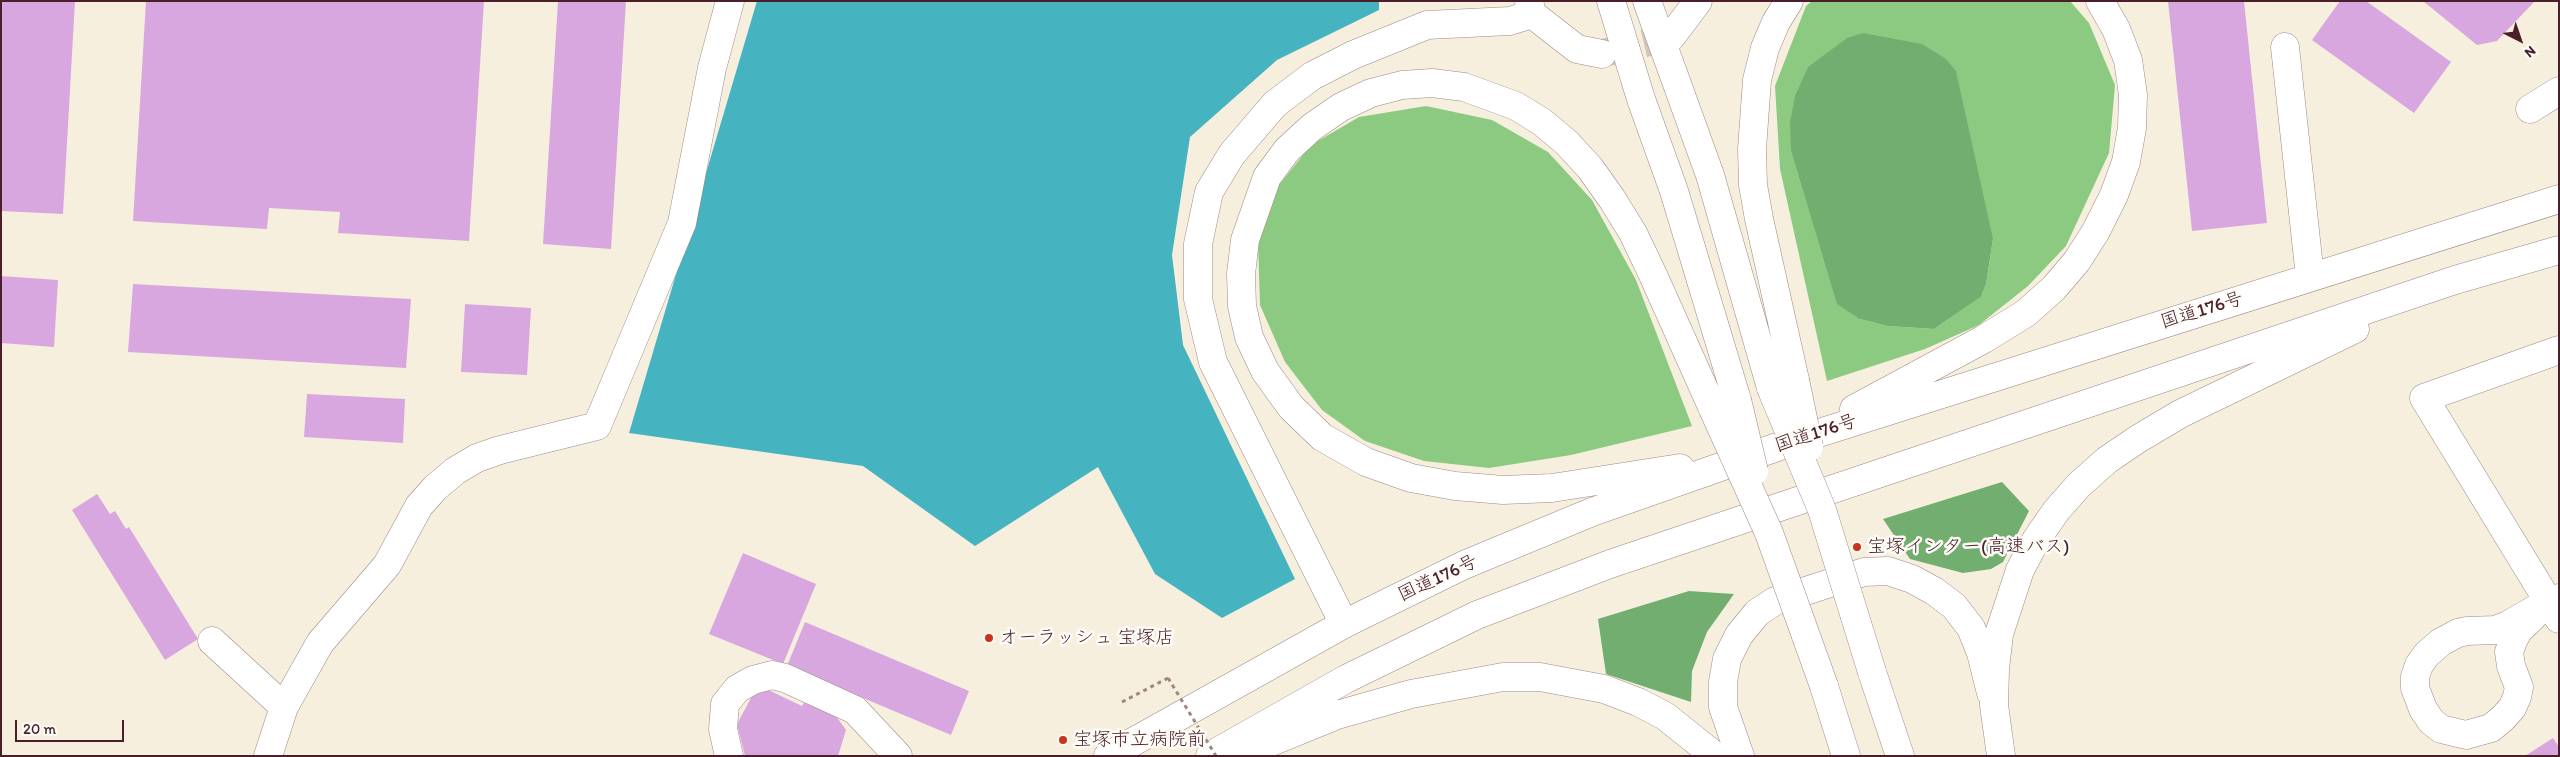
<!DOCTYPE html>
<html>
<head>
<meta charset="utf-8">
<style>
  body { margin:0 }
  #map { position:relative; width:2560px; height:757px; overflow:hidden; background:#f7efde; font-family:Itim,sans-serif }
  canvas { display:block }
  .frame { position:absolute; inset:0; border:2px solid #4a1f2b; pointer-events:none }
  .north { position:absolute; left:2495px; top:15px; width:50px; height:50px; -webkit-text-stroke:4px #fdfcf7; paint-order:stroke; rotate:139deg; font-size:14px; font-weight:700; line-height:20px; text-align:center; color:#4a1f2b }
  .north::after { content:''; display:block; margin:auto; width:18px; height:22px; background:#4a1f2b; clip-path:polygon(50% 0,100% 100%,50% 72%,0 100%) }
  .scale { position:absolute; left:15px; top:720px; width:109px; height:22px; box-sizing:border-box; border:2px solid #4a1f2b; border-top:0; padding-left:6px; font-size:15px; line-height:18px; white-space:nowrap; color:#4a1f2b; -webkit-text-stroke:4px #fdfcf7; paint-order:stroke }
</style>
</head>
<body>
<div id="map">
<canvas width="2560" height="757"></canvas>
<div class="frame"></div>
<div class="north">N</div>
<div class="scale">20 m</div>
</div>
<script>
const g = document.querySelector('canvas').getContext('2d');
g.lineJoin = 'round';
function fill(path, color) { g.fillStyle = color; g.fill(path, 'evenodd'); }
const toPath = rows => new Path2D(rows.map(r => 'M' + r).join(''));
function strokePath(path, color, width, dash) { g.strokeStyle = color; g.lineWidth = width; g.lineCap = dash ? 'butt' : 'round'; g.setLineDash(dash || []); g.stroke(path); }
function drawText(font, color, halo, rows, align = 'center') {
  g.font = font + ' Itim,"Klee One",sans-serif'; g.lineWidth = 5; g.setLineDash([]); g.textBaseline = 'middle'; g.strokeStyle = halo; g.fillStyle = color; for (const [text, x, y, turn = 0] of rows) {
    g.save(); g.translate(x, y); g.rotate((+turn || 0) * Math.PI / 180); g.textAlign = isNaN(turn) ? turn : align; if (halo) g.strokeText(text, 0, 0); g.fillText(text, 0, 0); g.restore();
  }
}
fill(toPath([
  [1812,1,2070,1,2089,23,2115,85,2109,153,2066,246,2028,286,1979,325,1925,349,1827,381,1780,169,1775,86,1806,6],
  [1993,239,1986,284,1981,297,1934,329,1887,326,1860,319],
  [1426,106,1492,120,1548,152,1592,200,1636,280,1692,426,1571,455,1489,468,1424,461,1365,441,1322,410,1285,362,1260,305,1258,243,1279,185,1311,145,1359,117]
]), '#8dca81');
fill(toPath([
  [1863,33,1922,44,1946,59,1956,71,1993,239,1986,284,1981,297,1934,329,1887,326,1860,319,1837,304,1791,150,1790,123,1795,96,1808,67,1847,38],
  [2002,482,2029,511,2003,562,1991,569,1963,573,1910,559,1883,519],
  [1689,591,1734,594,1707,632,1692,671,1691,702,1606,674,1598,619]
]), '#72ae6f');
fill(toPath([
  [757,1,1379,1,1379,10,1277,60,1190,137,1172,255,1183,345,1295,579,1222,618,1155,574,1098,467,975,546,863,466,629,433]
]), '#46b3c1');
fill(toPath([
  [1,1,75,1,63,214,1,211],
  [146,1,484,1,469,241,338,233,340,212,269,208,267,229,133,221],
  [558,1,626,1,611,249,543,244],
  [2168,1,2244,1,2267,223,2192,231],
  [2340,1,2366,1,2451,62,2414,113,2312,40],
  [2423,1,2535,1,2497,41,2477,45],
  [1,276,58,280,54,347,1,343],
  [133,284,411,299,406,368,128,352],
  [465,304,531,308,527,375,461,372],
  [307,394,405,399,403,443,304,437],
  [97,494,110,514,115,511,126,529,129,527,198,639,165,660,72,510],
  [743,553,816,584,783,664,709,634],
  [805,622,969,691,951,735,787,666],
  [758,685,802,706,807,697,831,709,846,730,838,756,745,756,737,724],
  [2553,738,2559,747,2559,756,2525,756]
]), '#d8a7e0');
strokePath(toPath([
  [1603,53,1671,37]
]), '#d4c5ba', 28, [28, 14]);
const minor = toPath([
  [1529,1,1532,14,1577,49,1602,54],
  [1671,37,1698,1],
  [2285,47,2310,277],
  [2530,109,2559,91],
  [2559,350,2424,398,2559,619],
  [2548,602,2518,631,2513,641,2509,652,2511,666,2519,687,2517,697,2512,708,2503,718,2491,728,2466,735,2441,729,2431,721,2423,709,2415,688,2415,677,2419,665,2427,654,2441,642,2458,633,2467,631,2495,630,2508,625,2548,602,2559,598],
  [1344,624,1213,362,1198,299,1198,244,1209,192,1232,154,1275,104,1312,76,1353,55,1427,25,1510,21,1532,14],
  [212,641,284,707],
  [268,756,284,707,320,643,387,565,419,506,435,488,455,471,477,458,500,450,597,426,682,223,712,68,730,1],
  [729,756,723,729,725,704,737,689,753,680,772,675,785,678,855,710,898,756],
  [1740,756,1723,707,1723,682,1727,659,1739,635,1757,613,1775,601,1864,572,1888,571,1912,579,1934,591,1954,606,1971,628,1981,653,1991,693]
]);
const highway = toPath([
  [1611,1,1641,99,1674,191,1737,400],
  [1647,1,1710,175,1771,388],
  [1789,1,1776,22,1765,48,1757,80,1752,149,1753,185,1759,219,1795,380],
  [1854,409,1984,339,2026,313,2054,288,2077,261,2096,231,2114,195,2126,162,2132,128,2133,95,2128,60,2116,29,2100,1],
  [1680,468,1552,488,1503,490,1455,486,1411,478,1366,462,1322,437,1291,407,1265,371,1249,337,1242,306,1241,274,1245,240,1267,177,1287,150,1312,127,1341,107,1371,93,1402,85,1432,83,1464,87,1516,106,1542,122,1567,143,1590,168,1612,199,1633,233,1653,275,1713,409],
  [1872,672,1900,756],
  [1824,686,1846,756],
  [1244,753,1337,715,1411,694,1503,677,1540,677,1604,689,1638,702,1665,716,1715,756],
  [1108,756,1344,624,1464,565,1592,512,1800,439,2559,199],
  [1210,756,1346,679,1477,615,1610,564,2455,280,2559,250],
  [2001,756,1994,705,1995,669,1999,634,2020,570,2036,540,2056,511,2079,485,2107,460,2138,439,2180,414,2355,329]
]);
strokePath(minor, '#a08784', 29);
strokePath(highway, '#a08784', 29);
strokePath(toPath([
  [1122,702,1168,678]
]), '#a08784', 3, [4, 4]);
strokePath(minor, '#fff', 28);
strokePath(highway, '#fff', 28);
const highwayBridge = toPath([
  [1795,380,1809,447],
  [1771,388,1822,510,1872,672],
  [1737,400,1754,471],
  [1713,409,1769,533,1824,686]
]);
strokePath(highwayBridge, '#a08784', 29, []);
strokePath(toPath([
  [1168,678,1216,756]
]), '#a08784', 3, [4, 4]);
strokePath(highwayBridge, '#fff', 28);
for (const [x, y, r, color] of [
  [1857,547,5,"#c8321e"],
  [989,638,5,"#c8321e"],
  [1063,740,5,"#c8321e"]
]) { const dot = new Path2D(); dot.arc(x, y, r, 0, 2 * Math.PI); g.fillStyle = color; g.fill(dot); strokePath(dot, '#fdfcf7', 2); }
drawText('19px', '#4a1f2b', '#fdfcf7', [
  ["国道176号",2202,311,-17],
  ["国道176号",1816,434,-18],
  ["国道176号",1438,579,-25]
]);
drawText('19px', '#4a1f2b', '#fdfcf7', [
  ["宝塚インター(高速バス)",1867,547],
  ["オーラッシュ 宝塚店",999,638],
  ["宝塚市立病院前",1073,740]
], 'left');
</script>
</body>
</html>
